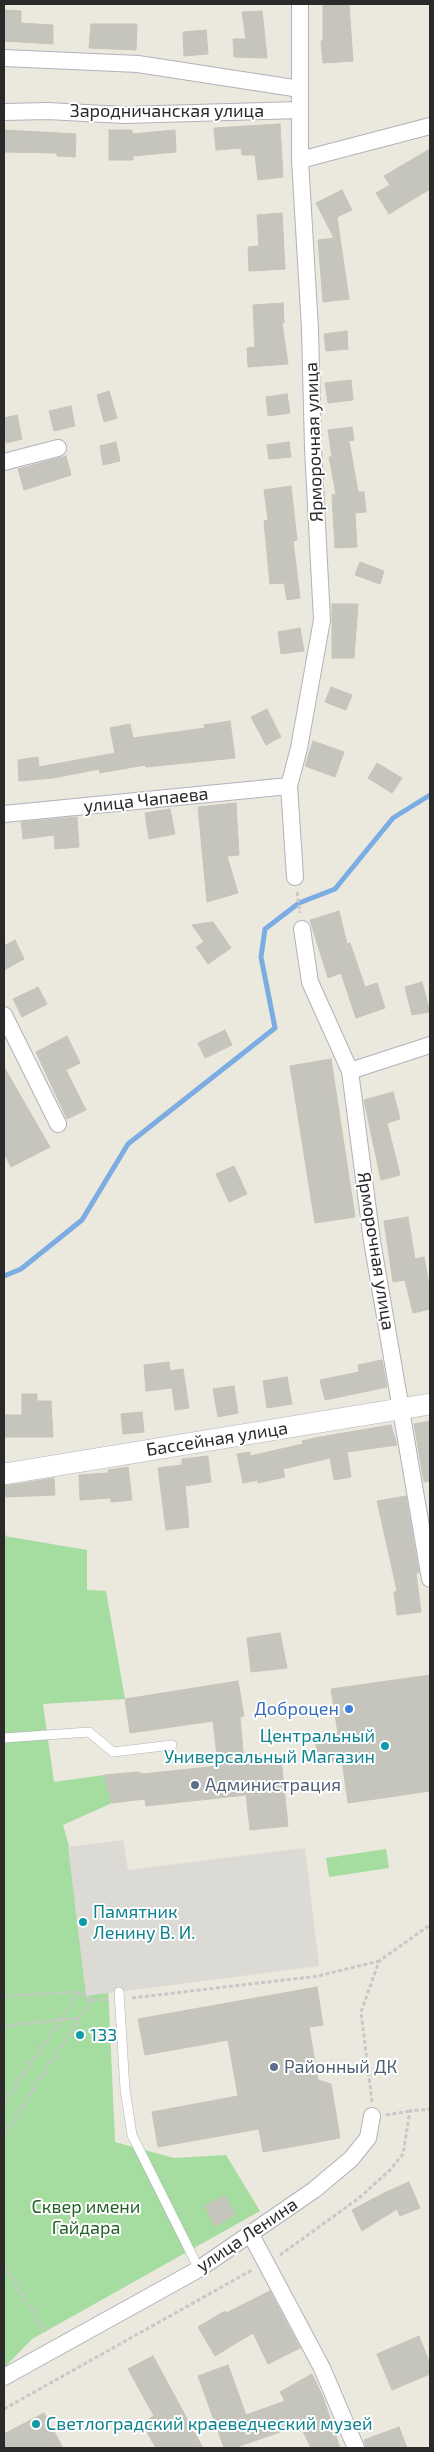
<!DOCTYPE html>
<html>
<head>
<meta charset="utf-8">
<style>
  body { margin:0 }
  #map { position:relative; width:434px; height:2452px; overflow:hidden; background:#ebe8de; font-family:"Exo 2",sans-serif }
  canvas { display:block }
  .frame { position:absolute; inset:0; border:5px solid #2a2a2a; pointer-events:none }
</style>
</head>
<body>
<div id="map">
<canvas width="434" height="2452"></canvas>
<div class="frame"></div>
</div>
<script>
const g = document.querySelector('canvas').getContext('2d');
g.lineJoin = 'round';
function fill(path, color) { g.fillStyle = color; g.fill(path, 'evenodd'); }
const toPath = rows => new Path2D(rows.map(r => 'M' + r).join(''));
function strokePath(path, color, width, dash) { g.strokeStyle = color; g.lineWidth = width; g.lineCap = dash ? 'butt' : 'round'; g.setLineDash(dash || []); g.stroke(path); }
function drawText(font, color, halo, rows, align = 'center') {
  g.font = font + ' "Exo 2",sans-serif'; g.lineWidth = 4; g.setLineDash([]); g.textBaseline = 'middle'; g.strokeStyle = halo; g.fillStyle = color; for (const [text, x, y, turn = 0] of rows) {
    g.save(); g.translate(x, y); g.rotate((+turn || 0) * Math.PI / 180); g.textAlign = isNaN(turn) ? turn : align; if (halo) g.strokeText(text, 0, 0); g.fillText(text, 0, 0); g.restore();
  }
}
fill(toPath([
  [4,1536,87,1550,87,1590,106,1591,125,1699,43,1704,54,1782,104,1775,112,1803,63,1825,108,1985,115,2142,174,2158,226,2155,260,2211,32,2339,4,2368],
  [386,1849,389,1868,329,1877,326,1858]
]), '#a5dca0');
fill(toPath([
  [123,1840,128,1870,305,1848,319,1966,86,1996,68,1847]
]), '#dbdad4');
strokePath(toPath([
  [4,1276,21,1269,82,1220,128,1144,275,1028,261,957,265,929,299,903,335,889,393,818,430,795]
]), '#7bade2', 5);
const building = toPath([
  [323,4,349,4,353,61,323,63,321,41,323,41,323,4],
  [4,10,21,11,21,23,53,25,53,44,4,41,4,10],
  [262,11,267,58,234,57,233,39,246,39,242,12,262,11],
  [91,24,137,24,136,50,89,48,91,24],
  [206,30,208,54,184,56,183,32,206,30],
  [280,124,283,177,258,180,255,155,242,155,241,148,216,150,214,128,280,124],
  [4,130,76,134,75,157,57,156,57,153,4,152,4,130],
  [109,130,132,130,132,134,175,130,176,152,133,156,133,160,109,160,109,130],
  [430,149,430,189,389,214,376,193,390,185,384,176,430,149],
  [342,190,352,210,337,217,349,299,323,302,318,240,334,238,316,203,342,190],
  [282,213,285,269,249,271,248,247,259,246,257,215,282,213],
  [283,303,284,323,282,323,288,364,248,367,247,348,255,347,253,305,283,303],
  [347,331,348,349,326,351,324,334,347,331],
  [351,380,353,400,328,403,325,383,351,380],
  [109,391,117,418,104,422,97,395,109,391],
  [287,394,290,413,268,416,266,397,287,394],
  [71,406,75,426,54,431,49,411,71,406],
  [17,415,22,439,6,443,4,418,17,415],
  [352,427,354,440,349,441,358,492,364,492,366,512,355,513,357,547,335,548,332,495,336,494,329,457,332,457,328,430,352,427],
  [116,442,120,461,103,465,100,446,116,442],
  [289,442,291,457,269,459,267,445,289,442],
  [66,456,71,475,24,490,18,469,66,456],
  [291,486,297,540,293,541,300,598,287,600,284,583,270,584,264,521,268,520,264,490,291,486],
  [360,562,384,571,380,584,355,575,360,562],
  [332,604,358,604,354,658,332,658,332,604],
  [300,628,304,651,281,654,278,632,300,628],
  [331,687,352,695,346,710,325,702,331,687],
  [267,709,281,737,266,745,251,717,267,709],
  [230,721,235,758,146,767,145,765,100,773,99,769,53,778,19,781,18,760,38,757,39,767,115,753,110,728,130,724,133,738,205,728,204,725,230,721],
  [313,741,344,752,335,777,305,766,313,741],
  [377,763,402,778,392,793,368,778,377,763],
  [236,803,239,855,227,856,238,893,207,902,198,807,236,803],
  [170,809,175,834,149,839,145,813,170,809],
  [77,817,79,847,55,849,54,835,23,839,21,822,77,817],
  [339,911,347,944,350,943,365,987,377,983,385,1008,356,1018,341,973,328,978,310,920,339,911],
  [213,922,231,948,208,964,196,947,204,942,192,925,213,922],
  [15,940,24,959,4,970,4,946,15,940],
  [422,982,430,1012,412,1015,405,987,422,982],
  [38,987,47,1004,22,1017,13,999,38,987],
  [225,1030,232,1045,205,1058,198,1043,225,1030],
  [67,1036,80,1063,66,1070,86,1110,67,1119,36,1052,67,1036],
  [331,1059,355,1217,315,1223,290,1066,331,1059],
  [4,1067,50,1147,11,1167,4,1153,4,1067],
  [393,1092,400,1119,387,1123,400,1175,381,1180,364,1100,393,1092],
  [234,1166,247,1194,229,1202,216,1174,234,1166],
  [408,1217,415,1259,424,1257,430,1291,430,1309,413,1313,405,1280,393,1282,384,1221,408,1217],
  [382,1360,387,1387,325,1400,320,1380,359,1372,358,1365,382,1360],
  [169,1362,170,1371,183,1369,189,1408,175,1410,172,1388,146,1391,144,1365,169,1362],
  [287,1377,292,1404,267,1408,263,1381,287,1377],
  [234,1386,238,1413,218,1417,213,1389,234,1386],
  [22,1394,37,1394,37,1401,51,1401,53,1437,4,1437,4,1415,22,1415,22,1394],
  [142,1412,144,1432,123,1434,121,1414,142,1412],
  [430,1421,430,1481,424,1482,414,1424,430,1421],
  [391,1425,397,1445,347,1452,351,1477,334,1480,330,1458,283,1469,285,1477,258,1483,258,1480,243,1483,237,1454,250,1452,250,1456,303,1444,302,1441,320,1437,391,1425],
  [208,1456,211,1482,185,1486,189,1527,166,1530,158,1468,182,1465,182,1459,208,1456],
  [128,1467,132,1500,111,1502,111,1498,80,1500,79,1475,108,1473,108,1470,128,1467],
  [54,1478,55,1495,4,1497,4,1486,54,1478],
  [406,1496,419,1573,416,1573,421,1612,397,1615,394,1592,397,1591,377,1501,406,1496],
  [280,1633,287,1668,251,1672,247,1638,280,1633],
  [430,1675,430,1791,348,1803,342,1760,318,1763,315,1736,338,1733,331,1689,430,1675],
  [238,1681,244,1716,240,1717,244,1763,281,1759,288,1826,250,1830,246,1795,146,1806,145,1799,112,1803,104,1775,138,1772,143,1774,218,1766,213,1721,130,1733,125,1699,238,1681],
  [317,1987,323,2025,309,2027,318,2080,331,2084,340,2138,263,2152,259,2129,158,2147,152,2112,238,2096,228,2040,145,2055,138,2019,317,1987],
  [409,2182,420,2208,400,2216,397,2209,362,2231,352,2210,384,2193,409,2182],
  [225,2196,235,2215,215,2226,205,2206,225,2196],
  [270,2291,300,2348,268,2364,253,2333,215,2356,198,2327,225,2311,226,2313,270,2291],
  [419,2336,430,2364,430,2374,392,2390,377,2354,419,2336],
  [153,2356,203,2448,156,2448,142,2423,154,2416,128,2369,153,2356],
  [228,2365,246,2415,285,2401,280,2392,312,2374,323,2397,340,2448,311,2448,300,2425,234,2448,224,2448,198,2376,228,2365],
  [44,2413,63,2448,4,2448,4,2434,44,2413],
  [399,2427,407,2448,366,2448,364,2440,399,2427]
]);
fill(building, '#c6c5bd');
strokePath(building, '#c6c4b7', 1);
const service = toPath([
  [4,1738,89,1732,113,1752,172,1745],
  [119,1992,125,2089,132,2135,199,2269]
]);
const minor = toPath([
  [4,58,138,64,300,89],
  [4,112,47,111,124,115,300,110],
  [300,160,430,126],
  [4,462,58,448],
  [4,814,289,786],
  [295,877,289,786,299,748,322,620,313,448,310,329,300,160,300,4],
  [302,929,310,982,350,1071,372,1241,430,1579],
  [4,1015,58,1124],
  [350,1071,430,1045],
  [250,2233,322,2368,356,2448],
  [4,2377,199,2269,314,2190,351,2159,368,2138,372,2116]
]);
const tertiary = toPath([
  [4,1474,430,1404]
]);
strokePath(service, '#b2b1bc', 10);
strokePath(minor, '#b2b1bc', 18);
strokePath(tertiary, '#b2b1bc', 22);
strokePath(toPath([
  [297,892,300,913],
  [4,1543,5,1535],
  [4,1996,80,1992,91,2000,108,2000],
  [132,1998,318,1976,379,1961],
  [4,2026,80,2018],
  [372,2102,361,2012,379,1961,430,1925],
  [4,2103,79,1993],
  [386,2115,410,2111],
  [4,2135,91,2000],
  [280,2255,359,2198,390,2170,403,2154,410,2111,430,2109],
  [4,2265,45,2332],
  [4,2409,252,2270]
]), '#c8c8c8', 3, [4, 2.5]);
strokePath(service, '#fff', 9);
strokePath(minor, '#fff', 16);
strokePath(tertiary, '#fff', 21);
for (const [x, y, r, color] of [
  [349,1709,5,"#3f7fe0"],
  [385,1746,5,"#0f9aa8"],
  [195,1785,5,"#5c6f8a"],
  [83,1922,5,"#0f9aa8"],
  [80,2035,5,"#0f9aa8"],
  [274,2067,5,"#5c6f8a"],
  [36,2424,5,"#0f9aa8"]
]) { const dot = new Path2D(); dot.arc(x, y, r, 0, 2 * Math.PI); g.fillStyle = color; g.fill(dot); strokePath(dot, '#fff', 2); }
drawText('18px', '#2a2a2a', '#fff', [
  ["Зародничанская улица",167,111],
  ["Ярморочная улица",314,442,-92],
  ["улица Чапаева",146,800,-6],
  ["Ярморочная улица",376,1251,81],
  ["Бассейная улица",217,1439,-9],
  ["улица Ленина",247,2235,-34]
]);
drawText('18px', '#366cbe', '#fff', [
  ["Доброцен",339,1709]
], 'right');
drawText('18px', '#0d838f', '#fff', [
  ["Центральный",375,1736,"right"],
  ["Универсальный Магазин",375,1757,"right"],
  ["Памятник",93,1912],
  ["Ленину В. И.",93,1933],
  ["133",90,2035],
  ["Светлоградский краеведческий музей",46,2424]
], 'left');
drawText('18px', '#4e5e75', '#fff', [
  ["Администрация",205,1785],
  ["Районный ДК",284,2067]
], 'left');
drawText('18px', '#226024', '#fff', [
  ["Сквер имени",86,2207],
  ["Гайдара",86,2228]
]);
</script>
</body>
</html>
